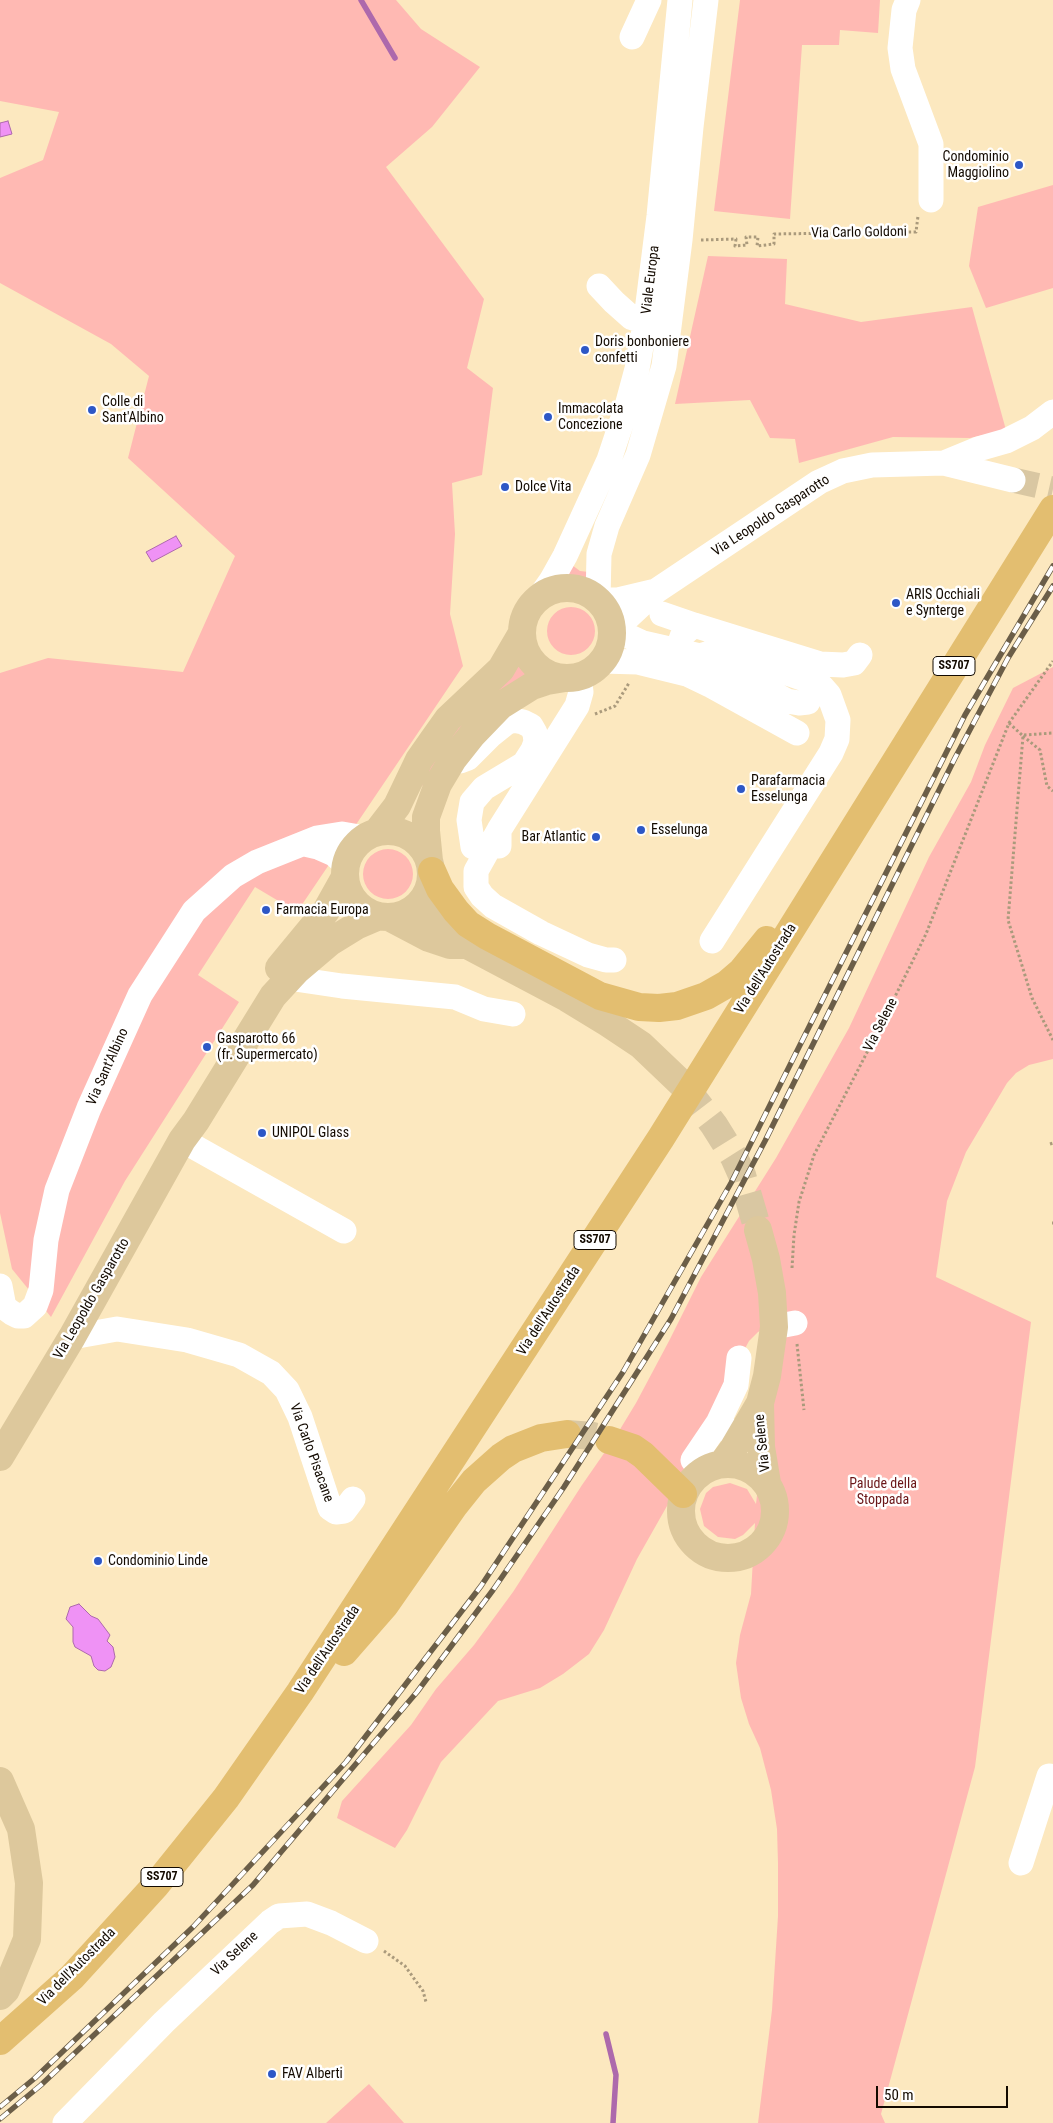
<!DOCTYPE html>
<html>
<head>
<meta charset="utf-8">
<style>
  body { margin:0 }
  #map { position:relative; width:1053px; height:2123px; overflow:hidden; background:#fce8bf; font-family:"Roboto Condensed",sans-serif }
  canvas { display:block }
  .scale { position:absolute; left:876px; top:2086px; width:132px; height:22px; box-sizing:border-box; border:2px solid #130a00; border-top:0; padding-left:6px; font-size:15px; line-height:18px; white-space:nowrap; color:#130a00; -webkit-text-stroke:4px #fff; paint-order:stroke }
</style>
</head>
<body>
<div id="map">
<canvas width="1053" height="2123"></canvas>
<div class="scale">50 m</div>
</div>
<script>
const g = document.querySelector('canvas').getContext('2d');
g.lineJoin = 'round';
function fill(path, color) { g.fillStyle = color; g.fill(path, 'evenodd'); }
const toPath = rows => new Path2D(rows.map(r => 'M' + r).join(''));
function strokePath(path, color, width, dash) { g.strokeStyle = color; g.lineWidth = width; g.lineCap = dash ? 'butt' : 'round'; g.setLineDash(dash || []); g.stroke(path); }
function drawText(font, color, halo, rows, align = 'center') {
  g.font = font + ' "Roboto Condensed",sans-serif'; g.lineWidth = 5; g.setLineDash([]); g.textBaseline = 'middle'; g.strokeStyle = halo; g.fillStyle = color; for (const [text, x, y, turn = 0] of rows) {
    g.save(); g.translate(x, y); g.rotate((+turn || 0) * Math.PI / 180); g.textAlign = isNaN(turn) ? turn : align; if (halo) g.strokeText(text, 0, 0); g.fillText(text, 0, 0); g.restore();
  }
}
fill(toPath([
  [0,0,396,0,421,29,480,67,432,127,386,167,484,299,467,368,493,388,482,475,452,483,455,534,450,614,463,666,297,912,255,887,198,975,239,1002,125,1181,51,1317,12,1269,0,1213,0,673,48,658,183,672,235,556,128,458,149,376,111,344,0,283,0,178,43,160,59,112,0,101],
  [740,0,880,0,878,33,840,30,839,45,802,45,790,219,714,211],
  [1053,185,1053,288,986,308,969,266,978,207],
  [708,256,787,259,785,304,861,322,972,307,1006,430,970,438,893,437,799,463,795,439,770,438,750,400,675,404],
  [572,565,580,571,589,572,590,582,577,578,565,578],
  '547 631a24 24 0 1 1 48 0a24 24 0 1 1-48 0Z',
  [518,663,529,676,426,787,419,784,447,740],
  [1053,667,1053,1059,1029,1065,1016,1073,1007,1083,966,1152,947,1201,936,1277,1031,1322,975,1767,881,2114,885,2123,758,2123,772,2010,778,1916,778,1863,777,1829,771,1790,760,1748,749,1724,741,1698,736,1663,740,1635,751,1594,755,1523,743,1535,735,1539,718,1537,704,1526,700,1509,706,1493,713,1487,730,1483,747,1489,756,1504,760,1470,764,1329,758,1332,749,1341,739,1360,698,1439,667,1506,637,1559,604,1630,589,1654,563,1674,540,1688,498,1701,441,1762,407,1830,395,1848,337,1818,342,1801,411,1725,436,1689,474,1645,513,1592,582,1485,616,1436,636,1403,669,1341,701,1277,776,1158,849,1028,929,857,971,782,985,745,1013,688],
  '363 874a25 25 0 1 1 50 0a25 25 0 1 1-50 0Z',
  [369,2084,404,2123,326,2123]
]), '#ffb9b3');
const water = toPath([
  [8,121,12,134,0,137,0,123,8,121],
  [176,536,182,546,152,562,146,552,176,536],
  [79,1604,91,1616,98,1619,110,1635,107,1641,113,1647,115,1657,111,1667,105,1671,98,1670,94,1666,91,1656,75,1647,73,1642,73,1627,66,1619,70,1607,79,1604]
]);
fill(water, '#ef92f5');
strokePath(water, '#ad69ac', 1);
strokePath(toPath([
  [361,0,395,58],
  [606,2034,616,2075,613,2123]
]), '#ad69ac', 5.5);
strokePath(toPath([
  [1013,480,1053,489]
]), '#d9c7a2', 25, [25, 12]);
strokePath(toPath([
  [684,1086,714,1125,734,1157,742,1175,758,1230]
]), '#d9c7a2', 28, [28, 14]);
strokePath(toPath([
  [567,1434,593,1436,609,1440]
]), '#d9c7a2', 28, [28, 14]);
strokePath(toPath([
  [701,240,736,239,735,246,747,245,746,237,758,237,757,246,774,244,774,234,916,232,918,216],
  [595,714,615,706,629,683],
  [1009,723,1023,736,1008,920,1032,998,1053,1040],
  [1024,735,1053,733],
  [1023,736,1040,750,1047,786,1053,791],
  [1050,1144,1053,1143],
  [1052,1223,1053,1223],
  [792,1268,794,1235,799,1202,814,1155,876,1035,926,934,1009,723,1053,661],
  [797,1344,804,1410],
  [384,1951,405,1966,423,1991,426,2002]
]), '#aa9a7c', 3, [2.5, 2.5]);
strokePath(toPath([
  [908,0,904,10,900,48,903,69,931,144,931,200],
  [632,37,649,0],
  [599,286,614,302,632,318,646,319],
  [944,463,978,449,1006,441,1032,428,1053,412],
  [656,591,618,600,598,600,599,554,607,526,638,455,664,366,680,240,691,127,706,0],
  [539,598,551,581,565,556,609,460,627,406,637,369,646,319,659,216,680,0],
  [662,614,694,625],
  [612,635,627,618,656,591,819,482,843,471,872,465,944,463,1013,480],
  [612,635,628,636,643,643,700,656,717,663,787,701,799,703,808,702],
  [677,651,683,634,694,625,820,664,843,665,854,663,860,655],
  [700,656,713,652,729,653,810,681,822,687,829,695,838,720,837,739,831,753,712,941],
  [602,661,638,662,687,674,712,686,797,733],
  [453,759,460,761,468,758,491,735,506,723,513,720,523,722,531,726,535,733,536,742,533,750,524,764,484,788,472,802,469,820,473,847],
  [499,830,476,871,476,887,482,896,493,906,541,933,588,955,606,960,614,960],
  [305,844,318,847,334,854,346,865],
  [499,846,499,830,577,706,581,692,579,676],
  [288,978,342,986,455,997,484,1009,513,1014],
  [182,1140,344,1231],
  [0,1286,4,1307,12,1313,18,1316,24,1316,35,1306,41,1290,46,1240,57,1190,89,1108,140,995,194,911,233,876,257,862,317,838,342,834,365,838],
  [774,1327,795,1323],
  [72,1337,117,1329,187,1340,239,1355,271,1373,287,1390,300,1417,330,1508,336,1512,344,1511,353,1499],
  [739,1438,718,1423,736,1385,739,1358],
  [693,1460,718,1423],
  [1021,1863,1049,1776,1053,1777],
  [65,2123,164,2022,270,1922,279,1916,307,1914,331,1923,366,1941]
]), '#fff', 25);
strokePath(toPath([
  '522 633a45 45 0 1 1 90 0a45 45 0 1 1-90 0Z',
  '345 874a43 43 0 1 1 86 0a43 43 0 1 1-86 0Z',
  [377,832,397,806,419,760,433,740,448,719,501,669,522,633],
  [429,861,426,831,426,817,438,784,453,759,472,735,500,706,532,686,547,681,565,678],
  [425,897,437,918,451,935,465,944,567,998,608,1023,641,1045,684,1086],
  [391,918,429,938,450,945,464,945],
  [279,968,326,911,345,877],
  [760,1403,761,1447,767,1483],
  [0,1457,72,1337,182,1140,196,1121,273,996,297,970,330,942,356,926,377,917],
  '681 1511a47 47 0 1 1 94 0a47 47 0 1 1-94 0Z',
  [722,1464,733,1449,760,1403,767,1376,774,1327,772,1293,766,1259,758,1230],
  [0,1781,21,1829,29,1883,27,1939,6,1990,0,1996]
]), '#ddc89c', 28);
strokePath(toPath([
  [432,871,440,889,456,911,468,924,487,936,600,996,639,1007,659,1008,677,1006,706,996,727,984,741,972,767,940],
  [609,1440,633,1448,643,1455,683,1494],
  [344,1652,385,1605,454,1506,474,1481,501,1457,513,1449,541,1438,567,1434],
  [0,2041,72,1977,156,1885,226,1798,300,1692,661,1138,1053,509]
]), '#e3be70', 28);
const rail = toPath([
  [0,2107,35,2078,193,1927,346,1762,481,1586,623,1372,731,1183,965,715,1053,566],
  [0,2119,41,2085,253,1885,417,1692,493,1590,564,1487,671,1319,765,1141,955,758,1008,658,1053,586]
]);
strokePath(rail, '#6b5e48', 5.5);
strokePath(rail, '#fff', 4, [11]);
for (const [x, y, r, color] of [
  [1019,165,5,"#2d57c6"],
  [585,350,5,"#2d57c6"],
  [92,410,5,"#2d57c6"],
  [548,417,5,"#2d57c6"],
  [505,487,5,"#2d57c6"],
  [896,603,5,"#2d57c6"],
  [741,789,5,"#2d57c6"],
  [641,830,5,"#2d57c6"],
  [596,837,5,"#2d57c6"],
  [266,910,5,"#2d57c6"],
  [207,1047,5,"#2d57c6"],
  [262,1133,5,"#2d57c6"],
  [98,1561,5,"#2d57c6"],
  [272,2074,5,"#2d57c6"]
]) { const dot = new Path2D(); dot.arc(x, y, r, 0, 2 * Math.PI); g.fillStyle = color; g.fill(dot); strokePath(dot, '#fff', 2); }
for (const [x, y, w] of [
  [954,666,42],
  [595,1240,42],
  [162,1877,42]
]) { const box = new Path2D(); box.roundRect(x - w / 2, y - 9.5, w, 19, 4); g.fillStyle = '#fff'; g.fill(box); strokePath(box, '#130a00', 1); }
drawText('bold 12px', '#130a00', null, [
  ["SS707",954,666],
  ["SS707",595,1240],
  ["SS707",162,1877]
]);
drawText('14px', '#130a00', '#fff', [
  ["Condominio",1009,157,"right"],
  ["Maggiolino",1009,173,"right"],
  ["Doris bonboniere",595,342],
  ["confetti",595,358],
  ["Colle di",102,402],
  ["Sant'Albino",102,418],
  ["Immacolata",558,409],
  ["Concezione",558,425],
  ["Dolce Vita",515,487],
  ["ARIS Occhiali",906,595],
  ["e Synterge",906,611],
  ["Parafarmacia",751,781],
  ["Esselunga",751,797],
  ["Esselunga",651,830],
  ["Bar Atlantic",586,837,"right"],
  ["Farmacia Europa",276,910],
  ["Gasparotto 66",217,1039],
  ["(fr. Supermercato)",217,1055],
  ["UNIPOL Glass",272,1133],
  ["Condominio Linde",108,1561],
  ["FAV Alberti",282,2074]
], 'left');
drawText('14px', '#130a00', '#fff', [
  ["Via Carlo Goldoni",859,233,-1],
  ["Viale Europa",651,280,-83],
  ["Via Leopoldo Gasparotto",771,516,-33],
  ["Via dell'Autostrada",766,969,-58],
  ["Via Selene",881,1025,-63],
  ["Via Sant'Albino",108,1067,-66],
  ["Via Leopoldo Gasparotto",92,1299,-60],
  ["Via dell'Autostrada",549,1311,-57],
  ["Via Selene",763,1443,-96],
  ["Via Carlo Pisacane",311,1453,70],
  ["Via dell'Autostrada",328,1650,-56],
  ["Via Selene",235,1954,-43],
  ["Via dell'Autostrada",77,1967,-45]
]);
drawText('14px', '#6b1618', '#fff', [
  ["Palude della",883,1484],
  ["Stoppada",883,1500]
]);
</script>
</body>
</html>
